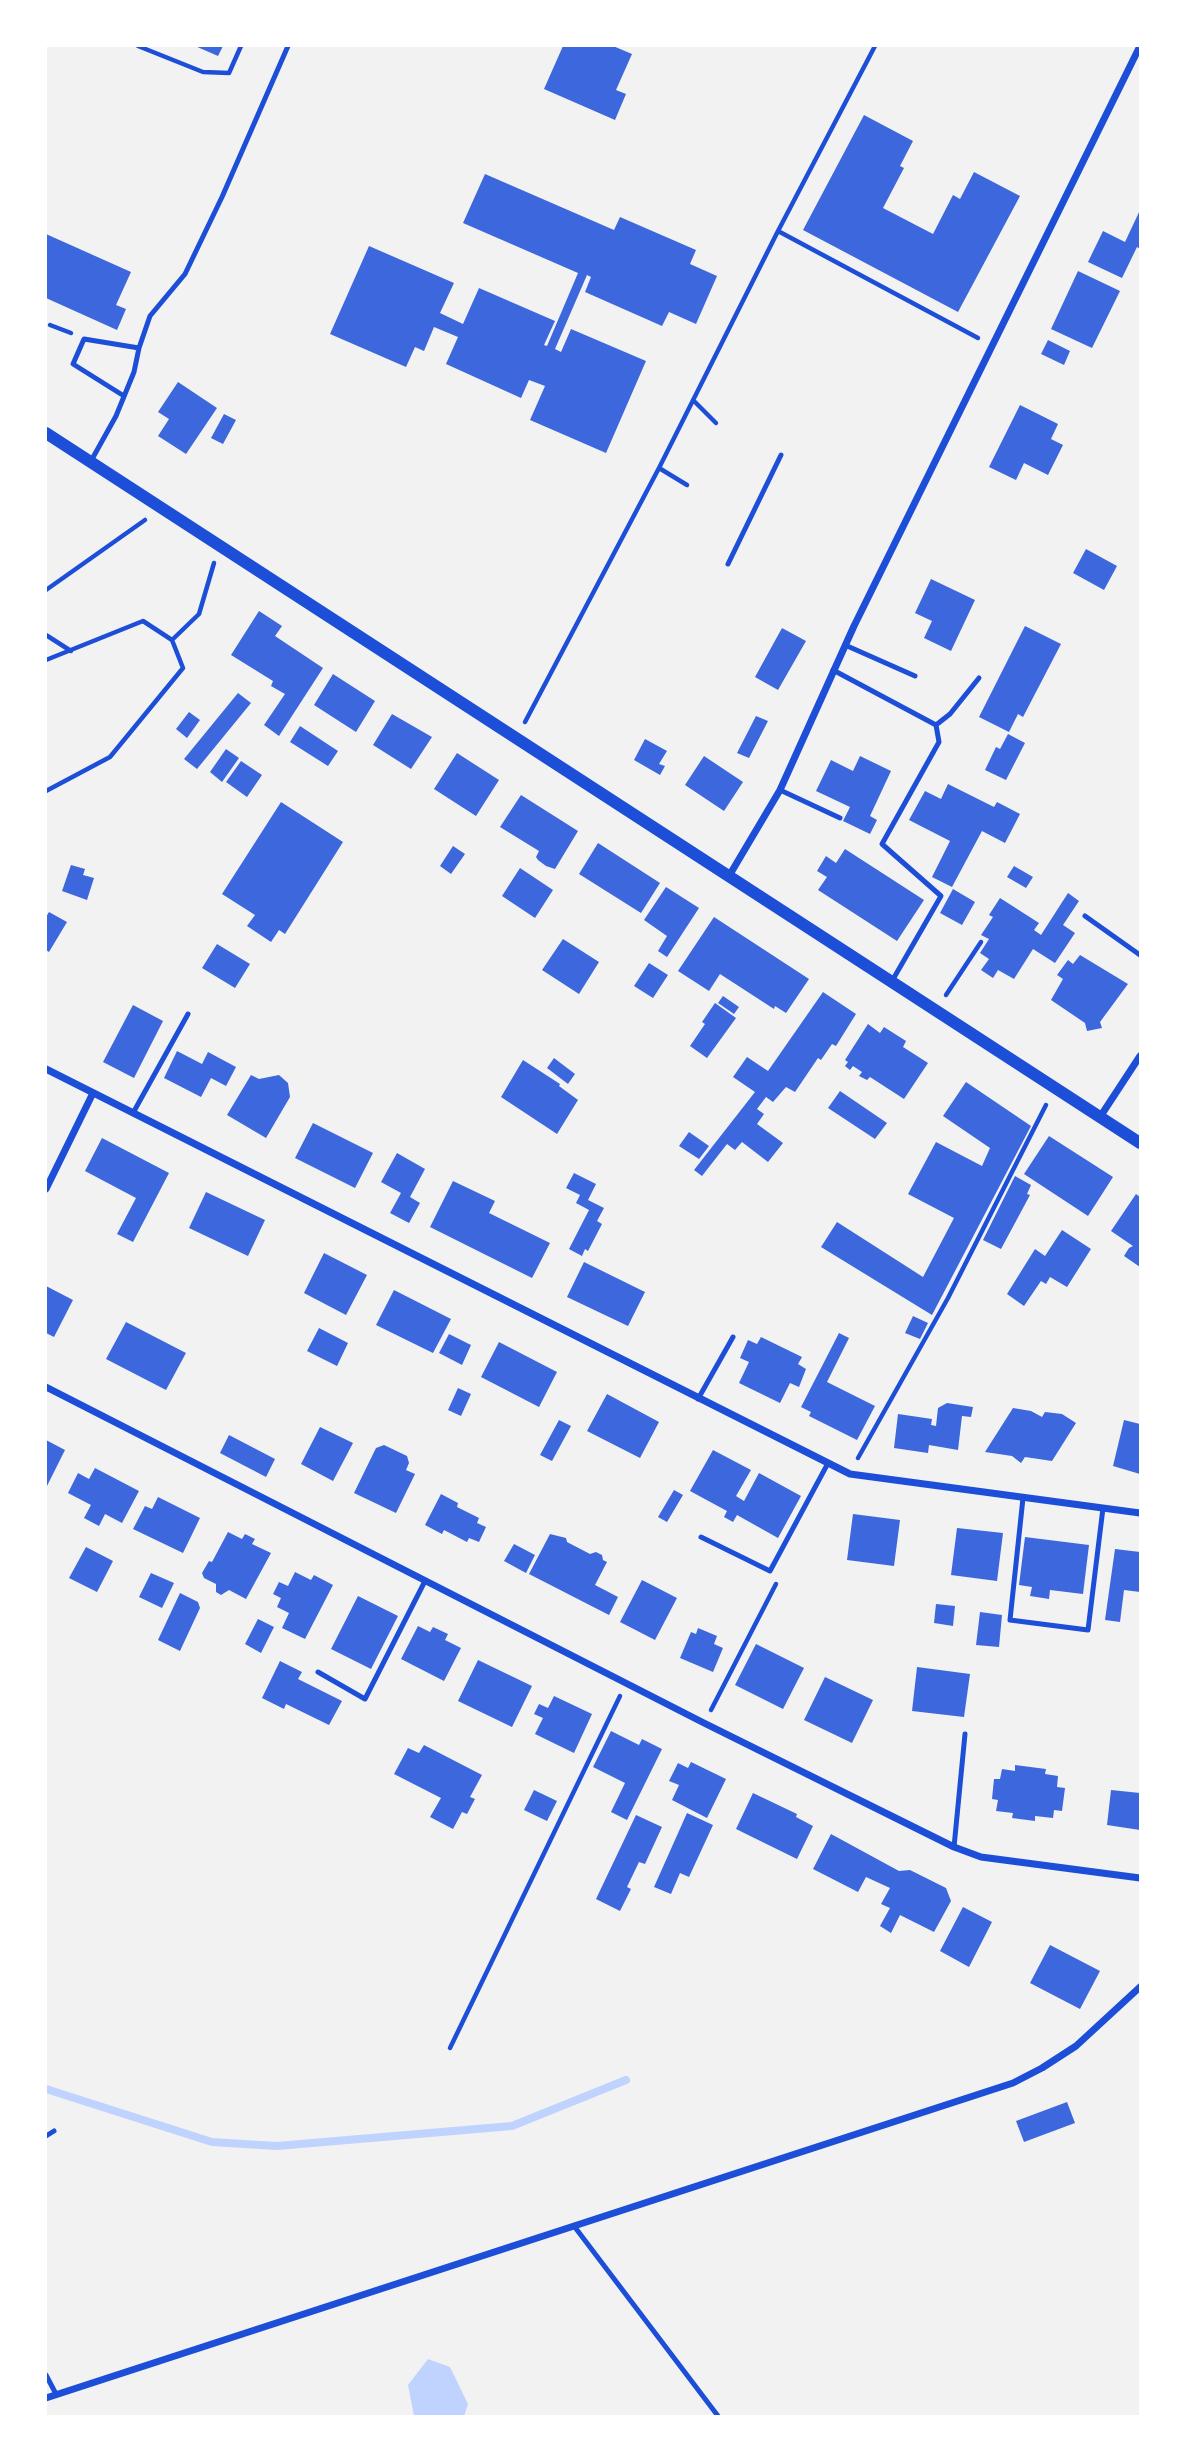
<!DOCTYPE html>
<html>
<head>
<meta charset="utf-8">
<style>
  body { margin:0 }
  #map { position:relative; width:1186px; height:2462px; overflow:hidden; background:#f2f2f2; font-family:Bitter,serif }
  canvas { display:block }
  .frame { position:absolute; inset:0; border:47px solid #fff; pointer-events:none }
</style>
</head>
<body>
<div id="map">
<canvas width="1186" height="2462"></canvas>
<div class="frame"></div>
</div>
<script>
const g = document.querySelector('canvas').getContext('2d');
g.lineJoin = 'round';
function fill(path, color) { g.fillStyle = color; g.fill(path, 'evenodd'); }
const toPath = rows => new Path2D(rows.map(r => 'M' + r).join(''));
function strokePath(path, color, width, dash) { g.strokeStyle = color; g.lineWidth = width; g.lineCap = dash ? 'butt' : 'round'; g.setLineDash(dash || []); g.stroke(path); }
fill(toPath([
  [428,2359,450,2367,468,2404,464,2416,414,2416,408,2385]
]), '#bfd3fe');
strokePath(toPath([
  [46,2089,212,2142,277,2146,512,2126,626,2080]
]), '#bfd3fe', 8);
fill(toPath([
  [195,46,223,46,218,56],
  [563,46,613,46,632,54,616,90,626,94,615,120,544,89],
  [864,115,913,141,900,166,904,168,883,208,933,234,953,195,960,199,974,172,1020,196,958,312,803,230],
  [485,174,614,230,620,217,696,250,690,264,717,276,696,324,669,312,662,326,585,292,591,277,587,275,555,349,561,352,571,329,646,361,606,453,530,420,545,386,529,380,521,398,446,364,458,337,434,327,424,351,415,347,406,367,330,334,369,246,454,283,440,313,463,324,479,288,555,321,544,345,547,346,578,273,463,223],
  [1140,210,1140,249,1137,247,1122,278,1088,262,1103,231,1125,242],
  [46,234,131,272,116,305,126,309,117,330,46,298],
  [1078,271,1120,291,1092,348,1051,329],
  [1048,340,1070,351,1064,365,1041,354],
  [178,382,217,408,186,454,158,436,169,419,158,412],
  [1020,405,1058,424,1051,439,1063,445,1048,475,1024,463,1016,480,989,467],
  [224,414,236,420,223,444,211,438],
  [1086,549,1117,566,1104,590,1073,573],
  [931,579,975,600,951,651,924,638,932,621,915,613],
  [259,611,282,626,275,636,323,668,279,736,264,725,285,694,271,686,273,681,231,655],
  [1025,626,1061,644,1023,717,1018,714,1009,732,979,717],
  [782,628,806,641,778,690,755,677],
  [333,674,375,701,356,732,314,705],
  [238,693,251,703,197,769,184,759],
  [189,712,200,720,187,738,176,729],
  [392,714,432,737,411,769,373,745],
  [756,716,768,721,749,758,737,753],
  [300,726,338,751,328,766,290,742],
  [1008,734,1025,743,1006,780,985,770,996,747,1000,749],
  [645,739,667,751,659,764,665,766,660,775,634,760],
  [226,749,239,758,222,782,210,772],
  [457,753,499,780,476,816,434,789],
  [704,756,743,782,724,811,685,785],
  [860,756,891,771,870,816,877,820,870,834,843,821,850,807,816,791,831,760,853,771],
  [241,761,262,775,247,797,226,782],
  [948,784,994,807,997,802,1020,814,1005,843,982,831,952,887,932,877,950,841,909,820,925,791,941,799],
  [521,795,578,831,555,869,546,866,538,860,536,857,539,851,500,827],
  [281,802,343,842,285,934,279,930,271,942,247,926,255,915,222,894],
  [598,843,660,883,641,913,579,874],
  [453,846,465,854,451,874,440,866],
  [845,849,924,900,897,941,818,890,827,877,817,871,826,856,836,863],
  [71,865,85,869,83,875,94,878,87,900,62,891],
  [1014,866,1033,877,1026,888,1007,877],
  [520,868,553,890,535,918,502,896],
  [666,887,699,908,667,957,658,951,667,936,644,920],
  [953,889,975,902,962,925,940,913],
  [1068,893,1079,901,1063,925,1075,933,1055,963,1033,949,1014,979,998,970,993,978,981,970,989,959,980,953,989,939,981,935,993,917,989,915,1000,898,1039,923,1034,930,1041,935],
  [49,912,67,922,49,952,46,950,46,917],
  [714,917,809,979,786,1013,775,1006,774,1009,720,974,709,991,678,971],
  [563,939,599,962,579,994,542,970],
  [217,944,250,964,235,988,202,968],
  [1080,955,1128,984,1100,1022,1102,1028,1087,1031,1085,1023,1051,1000,1063,979,1057,975,1068,960,1073,964],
  [649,963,668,975,653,998,634,986],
  [823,992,856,1014,836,1046,832,1044,821,1060,818,1058,795,1092,786,1087,773,1102,766,1097,757,1109,764,1114,757,1124,783,1143,768,1162,742,1142,735,1150,727,1144,702,1176,694,1170,755,1092,733,1077,747,1057,768,1071],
  [723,996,739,1007,734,1014,718,1003],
  [715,1003,736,1018,707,1058,690,1046,705,1024,702,1022],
  [133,1005,163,1021,134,1078,103,1062],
  [868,1024,880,1033,884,1027,906,1041,903,1047,928,1063,904,1099,870,1077,867,1080,859,1076,862,1072,853,1066,850,1070,845,1066,848,1062,845,1060],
  [177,1051,202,1064,208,1052,236,1067,226,1086,211,1078,201,1097,164,1078],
  [554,1058,575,1074,568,1084,547,1068],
  [523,1060,560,1084,559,1086,578,1100,557,1134,501,1097],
  [251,1075,259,1079,279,1075,288,1083,290,1097,266,1138,227,1115],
  [966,1082,1031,1126,932,1315,821,1247,837,1222,923,1277,954,1218,908,1194,936,1142,982,1166,990,1148,943,1116],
  [840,1091,887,1123,875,1139,828,1108],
  [313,1123,373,1153,355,1188,295,1158],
  [689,1132,709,1146,699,1159,679,1146],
  [1049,1136,1113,1177,1088,1216,1024,1174],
  [102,1138,169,1173,133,1242,117,1234,136,1198,85,1171],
  [397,1153,425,1169,410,1197,420,1203,409,1223,390,1213,401,1193,381,1182],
  [574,1173,596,1184,588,1200,604,1208,597,1221,602,1224,588,1251,585,1249,582,1256,569,1249,589,1210,576,1203,580,1195,566,1188],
  [1015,1176,1031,1185,1027,1194,1030,1195,1001,1249,983,1240],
  [453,1181,495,1201,489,1213,550,1243,532,1278,430,1227],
  [206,1192,265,1220,248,1256,189,1228],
  [1136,1194,1140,1197,1140,1267,1124,1256,1129,1248,1133,1246,1111,1231],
  [1062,1230,1091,1249,1067,1287,1050,1277,1046,1284,1041,1281,1024,1306,1007,1294,1035,1249,1045,1256],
  [324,1253,367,1275,346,1315,304,1293],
  [584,1262,645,1292,628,1326,567,1297],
  [46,1286,73,1300,54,1337,46,1333],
  [394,1290,451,1319,433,1353,376,1325],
  [913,1316,928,1323,920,1339,905,1333],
  [126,1322,186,1353,166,1390,106,1359],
  [319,1328,348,1343,337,1366,307,1351],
  [839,1333,849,1338,827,1382,875,1406,857,1440,809,1416,811,1412,801,1407],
  [449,1334,471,1345,462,1365,439,1353],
  [761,1337,802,1357,798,1364,806,1369,799,1387,790,1383,780,1403,739,1383,749,1362,740,1358,748,1340,757,1344],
  [499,1342,557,1372,539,1407,481,1377],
  [458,1388,471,1394,461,1416,448,1410],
  [607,1394,659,1422,640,1458,587,1431],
  [947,1403,973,1407,971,1417,962,1416,958,1450,929,1445,928,1453,894,1448,898,1414,932,1419,931,1425,936,1426,938,1408],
  [1013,1408,1031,1411,1042,1417,1045,1412,1062,1414,1076,1423,1052,1461,1025,1457,1021,1463,1012,1456,985,1452],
  [559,1420,571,1426,552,1461,540,1455],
  [1124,1420,1140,1424,1140,1474,1113,1466],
  [320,1427,353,1443,333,1481,301,1464],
  [229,1435,275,1459,266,1477,220,1453],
  [46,1440,65,1450,46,1488],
  [384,1445,407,1456,409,1463,406,1470,415,1474,396,1513,354,1493,376,1448],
  [713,1450,751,1470,736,1496,744,1501,759,1473,801,1496,778,1538,737,1515,733,1522,724,1517,727,1511,690,1491],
  [95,1468,139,1491,122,1523,105,1514,99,1526,84,1518,91,1505,68,1493,78,1473,89,1479],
  [674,1490,683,1495,667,1522,658,1517],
  [441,1494,458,1503,457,1507,479,1518,477,1523,486,1527,479,1542,469,1538,467,1542,444,1530,442,1534,425,1525],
  [158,1497,200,1518,183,1553,133,1529,145,1506,152,1509],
  [853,1514,900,1520,894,1566,847,1560],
  [957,1528,1003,1533,997,1581,951,1575],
  [228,1532,242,1539,245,1534,255,1539,252,1544,271,1553,246,1599,229,1590,221,1595,216,1592,216,1584,204,1578,202,1573,209,1561,212,1562],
  [550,1534,566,1538,567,1542,590,1554,596,1552,602,1555,603,1560,607,1562,595,1585,618,1597,609,1615,529,1574],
  [1025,1537,1089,1545,1083,1594,1050,1590,1049,1599,1030,1596,1032,1587,1019,1585],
  [514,1544,535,1555,526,1573,504,1561],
  [86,1547,113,1561,97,1592,69,1578],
  [1115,1549,1140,1552,1140,1592,1124,1590,1120,1622,1105,1620],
  [295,1572,311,1580,314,1575,333,1585,305,1639,282,1628,289,1613,277,1607,281,1598,273,1594,279,1582,288,1586],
  [151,1573,174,1583,162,1608,139,1597],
  [642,1580,677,1598,655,1640,620,1622],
  [180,1593,198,1602,200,1608,180,1651,158,1640],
  [358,1596,398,1616,371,1669,331,1649],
  [936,1604,955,1606,953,1626,934,1623],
  [980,1612,1002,1615,999,1647,976,1645],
  [258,1619,274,1627,261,1653,245,1644],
  [418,1626,430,1632,433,1627,448,1634,445,1640,461,1648,444,1681,401,1659],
  [698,1628,717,1636,714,1644,723,1648,713,1672,680,1658,691,1632,696,1634],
  [756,1644,804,1668,783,1709,735,1685],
  [478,1660,532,1686,512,1727,458,1701],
  [280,1661,302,1672,298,1679,342,1701,329,1725,286,1704,284,1709,262,1698],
  [917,1667,970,1674,964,1717,912,1711],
  [825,1677,873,1700,852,1743,804,1720],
  [554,1696,592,1714,574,1753,535,1734,543,1718,534,1714,539,1704,548,1708],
  [611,1731,639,1745,642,1739,662,1749,627,1820,611,1812,625,1783,593,1767],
  [424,1745,482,1775,470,1797,475,1799,467,1814,462,1812,453,1829,430,1817,441,1798,394,1774,408,1748,419,1753],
  [691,1762,726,1779,707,1818,672,1800,679,1785,669,1781,678,1763,688,1768],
  [1015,1765,1046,1769,1045,1774,1058,1776,1057,1787,1065,1788,1062,1811,1054,1810,1053,1818,1035,1816,1035,1821,1012,1818,1013,1813,996,1811,998,1800,992,1799,994,1779,1000,1779,1002,1769,1015,1771],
  [534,1790,557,1801,547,1821,524,1810],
  [1111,1790,1140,1793,1140,1830,1107,1825],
  [753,1793,797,1814,796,1817,813,1826,797,1859,736,1829],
  [687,1813,713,1825,689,1877,680,1873,671,1894,654,1887],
  [636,1815,662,1827,645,1864,639,1862,627,1887,631,1889,620,1911,596,1899],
  [831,1834,899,1871,910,1870,946,1888,951,1901,934,1932,900,1915,891,1933,880,1926,890,1908,881,1904,890,1888,866,1877,858,1892,813,1869],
  [963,1907,992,1922,969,1967,940,1951],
  [1050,1945,1100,1971,1080,2009,1030,1983],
  [1067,2102,1075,2123,1024,2142,1016,2121]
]), '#3d67dc');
strokePath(toPath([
  [138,46,203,72,229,73,241,46],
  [875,46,778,231,978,338],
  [50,325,71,333],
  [694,401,716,423],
  [659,468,687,485],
  [46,590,145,520],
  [46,635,71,651],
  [172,640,199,614,214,563],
  [46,660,143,621,172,640,183,668,110,757,46,791],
  [525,722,659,468,778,231],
  [946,995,981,942],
  [858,1458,948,1298,1046,1105],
  [711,1710,776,1584],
  [450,2048,620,1696]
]), '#1d4ed8', 4.5);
strokePath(toPath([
  [124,396,73,364,84,339,139,348],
  [91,461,116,416,134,372,139,348,150,316,185,274,222,197,288,46],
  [728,564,781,455],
  [845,645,915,676],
  [833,670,936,725,939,742,882,844,941,896,892,981],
  [936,725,950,714,979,678],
  [780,790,840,818],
  [1085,916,1140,955],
  [133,1113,188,1014],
  [698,1399,733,1337],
  [1023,1498,1010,1620,1088,1630,1103,1508],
  [701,1537,770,1571,827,1465],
  [318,1672,365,1699,425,1581],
  [954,1847,965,1734],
  [46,2136,54,2131],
  [574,2226,718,2416],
  [46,2375,56,2394]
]), '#1d4ed8', 5);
strokePath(toPath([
  [729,876,780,790,854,626,1140,46],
  [46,1069,850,1474,1140,1513],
  [1100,1117,1140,1056],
  [46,1189,93,1093],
  [46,1387,704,1723,954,1847,981,1857,1140,1878],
  [46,2398,1013,2083,1042,2068,1076,2046,1140,1987]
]), '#1d4ed8', 7);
strokePath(toPath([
  [46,433,1140,1143]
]), '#1d4ed8', 12);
</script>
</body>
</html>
